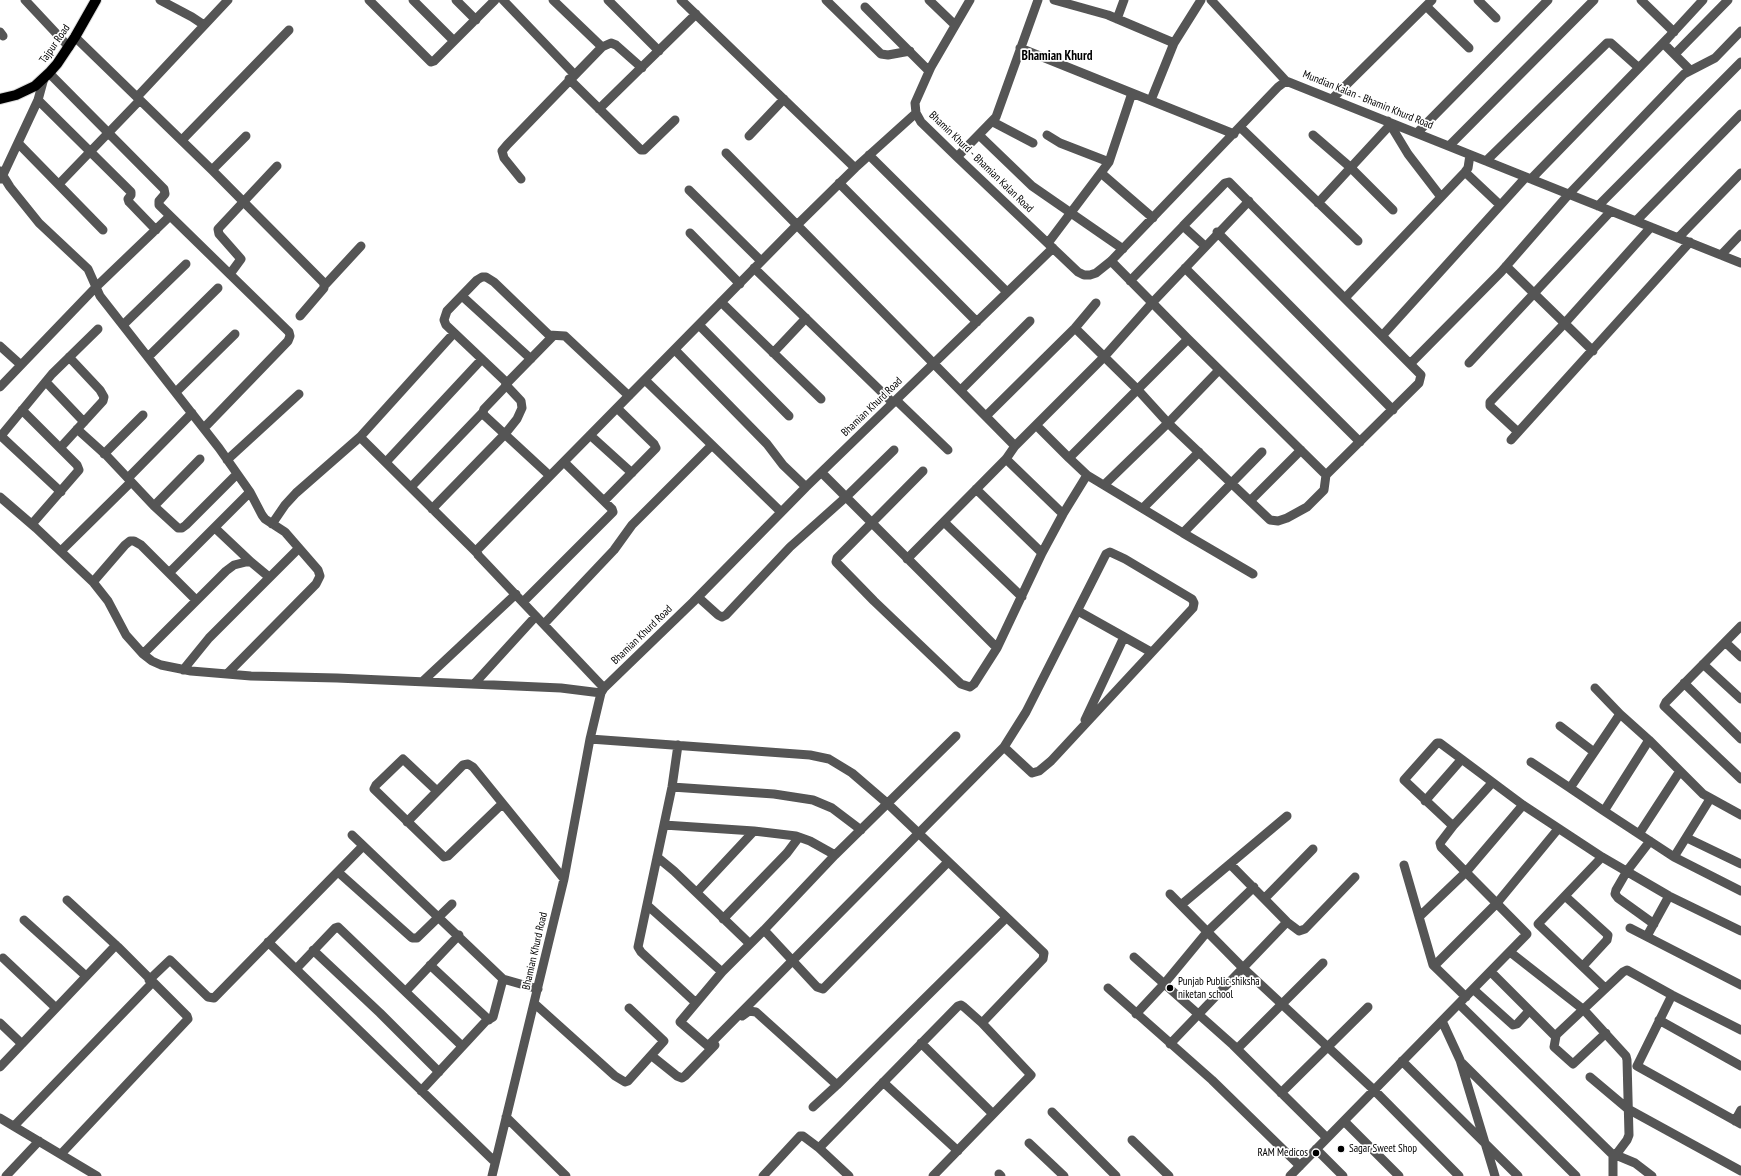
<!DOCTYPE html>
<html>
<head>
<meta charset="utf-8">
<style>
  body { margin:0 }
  canvas { display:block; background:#fff }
</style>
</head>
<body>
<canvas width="1741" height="1176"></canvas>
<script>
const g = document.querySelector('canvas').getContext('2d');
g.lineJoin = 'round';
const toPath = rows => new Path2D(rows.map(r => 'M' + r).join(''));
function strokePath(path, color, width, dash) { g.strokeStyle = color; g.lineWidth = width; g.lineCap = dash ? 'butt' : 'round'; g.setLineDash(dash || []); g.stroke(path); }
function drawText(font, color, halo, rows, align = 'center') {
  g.font = font + ' "PT Sans Narrow",sans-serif'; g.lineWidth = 3.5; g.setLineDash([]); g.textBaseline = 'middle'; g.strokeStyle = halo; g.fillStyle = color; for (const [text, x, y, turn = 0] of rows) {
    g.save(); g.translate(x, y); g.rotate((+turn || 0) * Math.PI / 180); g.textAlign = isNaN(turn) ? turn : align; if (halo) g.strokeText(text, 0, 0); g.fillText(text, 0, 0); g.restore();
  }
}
const major = toPath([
  [0,99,16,95,35,86,49,73,57,64,75,37,96,0]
]);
strokePath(major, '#dbdbdb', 12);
strokePath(toPath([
  [25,0,69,47],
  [160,0,192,17,204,25],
  [369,0,431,62,434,61,495,0],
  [413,0,454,41],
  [456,0,476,20],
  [503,0,574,74],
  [553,0,602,47],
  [608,0,659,51],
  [681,0,855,168],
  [826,0,881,54,888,55,910,51],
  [929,0,955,25],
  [970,0,931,67,915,103,916,113,921,122,957,157,1078,272,1084,275,1090,275,1096,273,1111,261,1278,87,1286,81,1741,263],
  [1054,0,1108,15,1174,43,1201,0],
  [1211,0,1286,81],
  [1478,0,1496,18],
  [1641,0,1674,32],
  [1426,6,1469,48],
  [865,7,929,71],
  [1117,19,1124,0],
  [0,32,3,36],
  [75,37,212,170,324,283,324,288,300,316],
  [1663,43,1690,70],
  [1020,48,1234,134],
  [1675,54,1728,0],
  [49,73,164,189,165,194,159,201,159,205,289,332,290,336,288,341,204,428],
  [569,79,641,150,644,150,675,120],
  [137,97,228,0],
  [1332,99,1432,0],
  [38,100,131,192,131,195,128,199,129,202,156,230],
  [1151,100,1174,43],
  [599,109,696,14],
  [1388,121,1408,154,1441,197],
  [993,122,1033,143],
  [1241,128,1358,241],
  [1417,133,1548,0],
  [979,135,1032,186,1123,249],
  [1047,135,1060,143,1109,162],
  [1313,135,1350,167,1393,210],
  [749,136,784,99],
  [182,140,289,30],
  [18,143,103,230],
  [1449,146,1594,0],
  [726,153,1015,446],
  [869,155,1007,292],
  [957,157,996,117,1038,0],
  [1486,161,1607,43,1611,43,1639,68],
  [212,170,246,136],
  [0,171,10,187,39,223,88,269,100,296,219,448,250,492,262,515,265,519,285,532,318,570,320,576,316,584,227,674],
  [1465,172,1500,205],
  [1101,173,1153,218],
  [1,179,38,100,44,78],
  [521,179,504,158,502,151,507,145,602,47,611,43,616,45,642,68],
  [1531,179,1668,38,1703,0],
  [839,183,977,322],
  [59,184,140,100],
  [689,190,761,261],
  [1318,203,1390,125],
  [1598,206,1741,62],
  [1636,221,1741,114],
  [1217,232,1393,410],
  [690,233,740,284],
  [1678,238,1741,173],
  [1048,243,1109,162,1132,93],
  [1721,255,1741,234],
  [1111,261,1188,339,1326,475,1419,383,1421,375,1229,182,1225,183,1183,226],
  [1506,266,1593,351],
  [754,268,893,403],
  [1185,268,1360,442],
  [230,274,241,259,219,234,218,229,277,166],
  [1130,281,1183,226,1205,246],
  [325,285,361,246],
  [462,296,531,359],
  [1345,298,1465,172,1468,168,1470,155],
  [721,302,821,399],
  [123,325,186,264],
  [699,325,789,416],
  [1075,328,1138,390,1168,423,1270,520,1278,521,1287,518,1307,507,1324,490,1326,475],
  [1382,336,1526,177],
  [0,346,21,365],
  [675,350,767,444,783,465,806,487],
  [773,353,806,318],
  [148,357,218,288],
  [1469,363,1611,211],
  [1410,364,1501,272,1569,194,1684,74,1715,58,1741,31],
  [645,380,781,512],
  [46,382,84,422],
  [506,384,553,336],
  [0,387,96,287,170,216],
  [961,390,1030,321],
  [176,392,235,334],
  [896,400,948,450],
  [22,410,77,465,79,470,32,524],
  [986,416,1075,328,1096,303],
  [1036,425,1069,458,1188,339],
  [77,429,107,456,154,506,178,528,182,528,186,525,237,474],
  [1518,432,1490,406,1490,402,1564,324,1651,227],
  [590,435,632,473],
  [1,436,61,492],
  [0,437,52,374,98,329],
  [360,437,477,553],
  [1511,440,1690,242],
  [60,448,103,401,104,397,100,390,69,357],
  [104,454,143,415],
  [1069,458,1087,475,1183,533,1262,452],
  [1006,459,1063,514],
  [227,460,299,394],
  [386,462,482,359],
  [923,471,837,558,836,562,874,601,961,684,970,687,974,684,997,648,1042,553,1063,514,1087,475],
  [822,473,997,648],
  [550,476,484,415,483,412,484,409,505,387,506,384,505,381,446,325,444,320,447,311,477,280,482,277,486,277,494,282,549,335,565,336,629,396],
  [128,478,192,413],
  [1104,485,1168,423,1219,370],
  [411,487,483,412],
  [976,489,1042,553],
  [0,497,36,528,93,582,108,601,126,635,143,654,152,661,161,665,191,671,251,676,337,678,561,688,601,693],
  [604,501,656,448,654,444,617,408],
  [1250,501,1301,450],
  [154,506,200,459],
  [1143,508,1199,452],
  [432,509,505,434,517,419,522,408,521,401,506,385],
  [944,522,1022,597],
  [272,524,285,505,296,493,360,437,454,333],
  [215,528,251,562],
  [1183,533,1253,574],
  [61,551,131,482],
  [907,559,1006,459,1015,446,1104,357,1152,303,1249,201],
  [169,573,250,492],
  [93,582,125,545,130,541,134,541,141,545,196,600],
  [698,597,718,615,722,617,726,615,790,547,846,497,894,450],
  [523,602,613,512,612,509,564,462],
  [1078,611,1151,652],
  [544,624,614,550,632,525,712,445],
  [1741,626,1666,702,1664,706,1741,779],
  [1725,642,1741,657],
  [143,654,226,571,234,565,246,562,251,562,269,577],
  [1703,664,1741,699],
  [183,670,209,638,299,548],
  [423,681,516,594],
  [1684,683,1741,739],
  [474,684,536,616],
  [604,688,478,555,477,550,797,225,855,168,916,113],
  [1595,688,1620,714,1649,740,1703,794,1741,815],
  [1620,714,1570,788,1604,811,1649,740],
  [1085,720,1124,637],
  [1560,726,1594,752],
  [956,736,835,855,764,930,722,972,680,1022,708,1046,1004,747,1026,712,1106,554,1110,552,1125,559,1192,599,1194,603,1193,608,1051,761,1039,771,1032,773,1004,747],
  [590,739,810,755,829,759,852,773,888,804,1044,953,1043,959,982,1023,964,1007,961,1005,958,1006,819,1148],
  [678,745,672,787,638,947,641,952,696,1003],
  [1531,762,1570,788],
  [1680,771,1639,834,1674,857,1710,799],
  [672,787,774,794,813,800,832,808,861,830],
  [437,791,403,759,376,785,374,789,444,857,448,856,502,804],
  [1425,801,1461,760],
  [1604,811,1639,834],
  [407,822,463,765,468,764,473,767,564,879],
  [664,825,754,831,796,836,810,841,835,855],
  [1453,826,1492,783],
  [352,835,503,979,538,989],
  [1687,838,1741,864],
  [1650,841,1627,871,1616,890,1615,894,1618,898,1654,924],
  [657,857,674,871,750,944],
  [1602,857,1538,924,1605,988],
  [1674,857,1741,891],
  [1230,864,1287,922,1299,931,1305,929,1355,877],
  [1404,865,1433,965,1466,997],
  [338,872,412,938,417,938,452,904],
  [697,892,754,831],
  [1170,894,1243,968,1374,1090,1459,1176],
  [1565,896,1608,935,1607,940,1583,966],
  [1265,898,1313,849],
  [647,905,722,972],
  [1181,905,1287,816],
  [1419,917,1466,872,1523,805],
  [723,919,787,853,799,837],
  [24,920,86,976],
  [1630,928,1741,985],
  [764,930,817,987,823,989,948,862],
  [1647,936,1669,896],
  [268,942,495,1162],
  [313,950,380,1013,439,1072],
  [1510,952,1584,1010,1626,1056,1627,1060,1629,1135,1627,1140,1615,1156],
  [1134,957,1233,1045,1327,1138],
  [3,958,56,1008],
  [430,965,489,1020],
  [1434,966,1497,903,1558,829],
  [296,969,335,928,338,927,462,1046],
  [1491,972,1555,1036,1623,972,1627,970,1672,995,1741,1030],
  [149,980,170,960,208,997,214,998,363,846],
  [1108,988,1212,1080,1300,1166],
  [1473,989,1513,1025,1517,1024,1529,1011],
  [406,991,459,935],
  [1672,995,1637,1066,1741,1124],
  [535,1004,615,1076,625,1082,628,1081,664,1041,629,1008],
  [1459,1004,1611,1153,1635,1163,1652,1176],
  [1136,1014,1164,984,1207,932,1254,887],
  [742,1016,749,1011,756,1012,837,1085,813,1107],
  [1659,1020,1741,1066],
  [1442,1021,1460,1060,1495,1176],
  [0,1023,22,1044],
  [1556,1036,1554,1047,1573,1064,1606,1033],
  [921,1043,993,1114],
  [1170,1044,1287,922],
  [1237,1049,1323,963],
  [652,1056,677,1076,682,1078,685,1076,715,1045],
  [1402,1061,1518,1176],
  [1462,1063,1576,1176],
  [0,1067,116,945],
  [1590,1077,1628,1109,1741,1171],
  [883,1082,958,1151],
  [837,1085,1006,918],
  [421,1091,486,1021,493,1017,503,979],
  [1281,1093,1368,1007],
  [1052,1112,1116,1176],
  [506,1117,566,1176],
  [0,1118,97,1176],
  [1344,1121,1399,1176],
  [1735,1121,1741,1110],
  [14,1126,152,983],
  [1132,1140,1169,1176],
  [1029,1143,1064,1176],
  [1316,1149,1343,1176],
  [61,1154,188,1019,187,1016,118,947,67,900],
  [999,1174,1001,1176],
  [6,1176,39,1141],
  [492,1176,564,879,590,739,601,693,604,688,693,602,806,487,1053,248],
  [763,1176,800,1136,803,1136,819,1148,849,1176],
  [933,1176,1031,1075,982,1023],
  [1290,1176,1527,934,1441,847,1440,843,1453,826,1404,780,1437,743,1440,743,1523,805,1602,857,1669,896,1741,931],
  [1613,1176,1613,1155]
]), '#555', 9);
strokePath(major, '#000', 10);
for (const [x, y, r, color] of [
  [1170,988,4,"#000"],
  [1341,1149,4,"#000"],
  [1316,1153,4,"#000"]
]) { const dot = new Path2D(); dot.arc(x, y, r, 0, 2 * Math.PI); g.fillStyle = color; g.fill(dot); strokePath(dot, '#fff', 1.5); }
drawText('11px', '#000', '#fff', [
  ["Tajpur Road",55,44,-55],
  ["Mundian Kalan - Bhamin Khurd Road",1368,100,22],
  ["Bhamin Khurd - Bhamian Kalan Road",981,162,44],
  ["Bhamian Khurd Road",872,407,-44],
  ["Bhamian Khurd Road",642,635,-44],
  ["Bhamian Khurd Road",535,951,-77]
]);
drawText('11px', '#000', '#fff', [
  ["Punjab Public shiksha",1178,982],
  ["niketan school",1178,995],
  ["Sagar Sweet Shop",1349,1149],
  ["RAM Medicos",1308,1153,"right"]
], 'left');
drawText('bold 13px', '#000', '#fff', [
  ["Bhamian Khurd",1057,56]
]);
</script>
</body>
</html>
